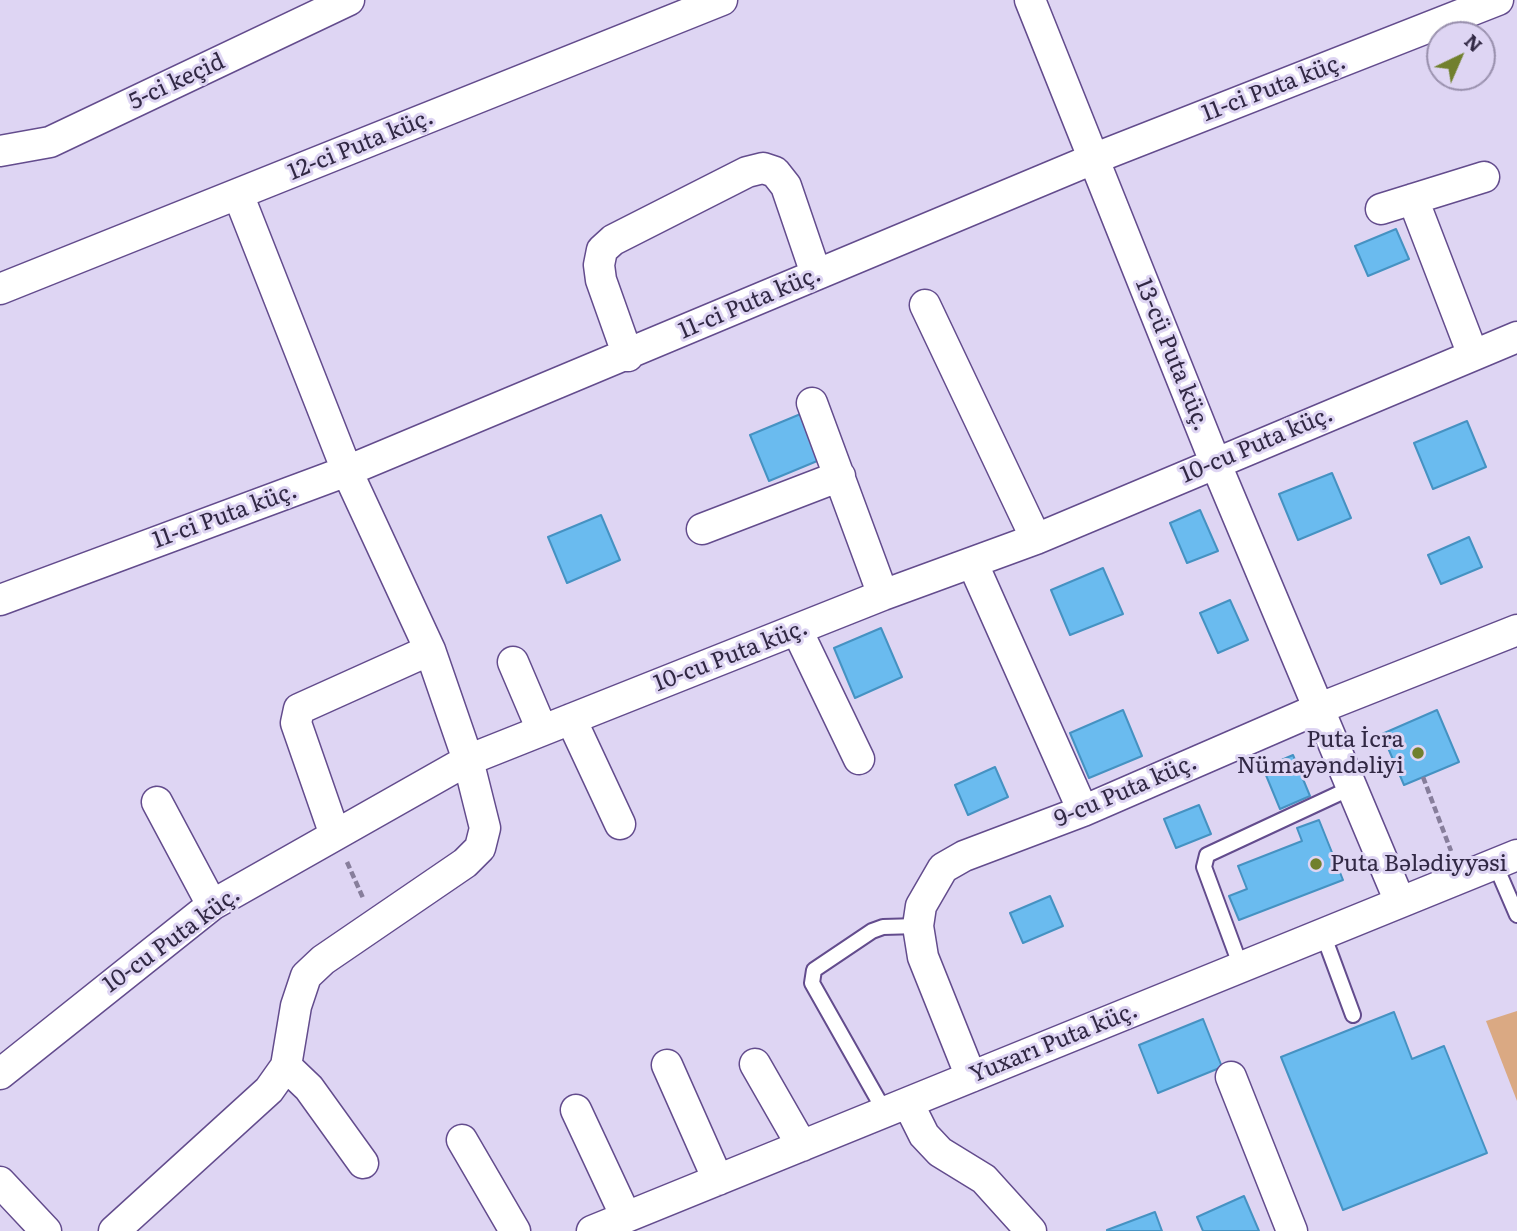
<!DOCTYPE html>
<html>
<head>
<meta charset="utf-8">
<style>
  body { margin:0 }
  #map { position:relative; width:1517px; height:1231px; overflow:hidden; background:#ded5f3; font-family:Literata,serif }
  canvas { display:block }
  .north { position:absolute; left:1426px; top:21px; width:70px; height:70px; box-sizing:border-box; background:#ded5f3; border:2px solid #9990ad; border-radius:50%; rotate:44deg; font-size:19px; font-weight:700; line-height:28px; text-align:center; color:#312844 }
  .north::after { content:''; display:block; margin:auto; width:24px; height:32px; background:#71802e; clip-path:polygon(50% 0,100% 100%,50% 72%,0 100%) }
</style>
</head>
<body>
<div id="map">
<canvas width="1517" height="1231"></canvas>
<div class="north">N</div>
</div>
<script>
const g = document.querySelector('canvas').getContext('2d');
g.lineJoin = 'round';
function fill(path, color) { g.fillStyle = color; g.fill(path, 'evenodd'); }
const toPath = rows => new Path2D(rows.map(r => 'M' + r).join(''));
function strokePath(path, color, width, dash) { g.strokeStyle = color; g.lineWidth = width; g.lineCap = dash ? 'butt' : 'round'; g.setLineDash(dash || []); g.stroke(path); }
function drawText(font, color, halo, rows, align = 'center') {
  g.font = font + ' Literata,serif'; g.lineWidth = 6; g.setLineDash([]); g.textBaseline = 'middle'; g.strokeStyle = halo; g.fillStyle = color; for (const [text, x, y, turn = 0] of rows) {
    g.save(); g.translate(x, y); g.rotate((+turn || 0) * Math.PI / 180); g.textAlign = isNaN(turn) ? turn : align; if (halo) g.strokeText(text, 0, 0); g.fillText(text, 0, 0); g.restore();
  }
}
fill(toPath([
  [1517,1011,1517,1101,1486,1021]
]), '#daa983');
const building = toPath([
  [1396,229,1409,259,1368,276,1355,246,1396,229],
  [803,413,822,459,769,481,750,435,803,413],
  [1467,421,1486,467,1433,489,1414,443,1467,421],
  [1332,473,1351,518,1298,540,1279,494,1332,473],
  [1200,510,1218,551,1187,563,1170,523,1200,510],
  [601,515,620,560,567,583,548,537,601,515],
  [1469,537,1482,567,1441,584,1428,555,1469,537],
  [1103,568,1123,614,1070,635,1051,590,1103,568],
  [1230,600,1248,640,1218,653,1200,613,1230,600],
  [881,628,902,677,855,698,834,648,881,628],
  [1123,710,1142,756,1089,778,1070,733,1123,710],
  [1437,710,1459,762,1404,785,1382,734,1437,710],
  [1293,755,1310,796,1280,809,1263,768,1293,755],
  [995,767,1008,797,968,815,955,785,995,767],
  [1199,805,1211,834,1176,848,1164,819,1199,805],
  [1319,820,1343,880,1239,920,1229,896,1247,889,1238,866,1302,841,1297,828,1319,820],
  [1050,896,1063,926,1023,943,1010,913,1050,896],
  [1394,1012,1412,1059,1444,1046,1487,1153,1343,1210,1281,1057,1394,1012],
  [1203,1019,1222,1067,1158,1093,1139,1045,1203,1019],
  [1244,1196,1259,1231,1203,1231,1197,1217,1244,1196],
  [1155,1212,1162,1231,1107,1231,1107,1230,1155,1212]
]);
fill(building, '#6abbef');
strokePath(building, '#4592c2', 2);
const service = toPath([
  [1495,864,1517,915],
  [1323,934,1353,1015],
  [1241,967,1204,867,1207,855,1353,787],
  [885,1112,812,983,814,970,872,931,883,927,918,926]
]);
const minor = toPath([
  [1030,0,1215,462,1400,902],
  [0,151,50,142,349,0],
  [1413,199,1473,355],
  [1381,209,1484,177],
  [0,289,722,0],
  [925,305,1036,539],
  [628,356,601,280,599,265,602,250,613,240,747,172,763,168,775,172,786,186,816,274],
  [812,403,883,595],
  [702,529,840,476],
  [973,564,1083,811],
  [0,600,347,471,1093,159,1498,0],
  [797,630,859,759],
  [513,662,542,730],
  [571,719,620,824],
  [157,802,212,905],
  [335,835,296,723,299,709,430,650],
  [755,1064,802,1146],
  [667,1065,718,1180],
  [286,1066,309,1088,363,1163],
  [0,1074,212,905,468,760,883,595,1036,539,1517,337],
  [971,1077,923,957,918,926,921,906,943,868,964,856,1083,811,1320,708,1517,630],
  [1231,1077,1292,1231],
  [908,1103,924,1135,940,1152,984,1179,1031,1231],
  [576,1110,626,1217],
  [462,1140,515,1231],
  [0,1182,46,1231],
  [114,1231,269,1090,286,1066,296,1006,306,976,323,960,465,863,480,848,485,828,468,760,430,650,347,471,238,194],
  [592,1231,1517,855]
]);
strokePath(service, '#634c8d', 18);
strokePath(minor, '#634c8d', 33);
strokePath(toPath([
  [1423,777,1451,851],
  [347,862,363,898]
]), '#877e9b', 4.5, [7, 3.5]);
strokePath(service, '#fff', 14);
strokePath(minor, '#fff', 30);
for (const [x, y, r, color] of [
  [1418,753,7,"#71802e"],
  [1316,864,7,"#71802e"]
]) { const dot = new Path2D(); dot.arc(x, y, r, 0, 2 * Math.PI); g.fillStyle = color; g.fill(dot); strokePath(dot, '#ded5f3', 2.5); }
drawText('23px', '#312844', '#ded5f3', [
  ["5-ci keçid",177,82,-25],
  ["11-ci Puta küç.",1274,88,-21],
  ["12-ci Puta küç.",361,145,-22],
  ["11-ci Puta küç.",750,303,-23],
  ["13-cü Puta küç.",1172,355,68],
  ["10-cu Puta küç.",1257,445,-23],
  ["11-ci Puta küç.",225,516,-20],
  ["10-cu Puta küç.",731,656,-21],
  ["9-cu Puta küç.",1126,791,-23],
  ["10-cu Puta küç.",172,940,-36],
  ["Yuxarı Puta küç.",1054,1043,-22]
]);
drawText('23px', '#312844', '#ded5f3', [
  ["Puta İcra",1404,740],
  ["Nümayəndəliyi",1404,766],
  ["Puta Bələdiyyəsi",1330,864,"left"]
], 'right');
</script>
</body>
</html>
